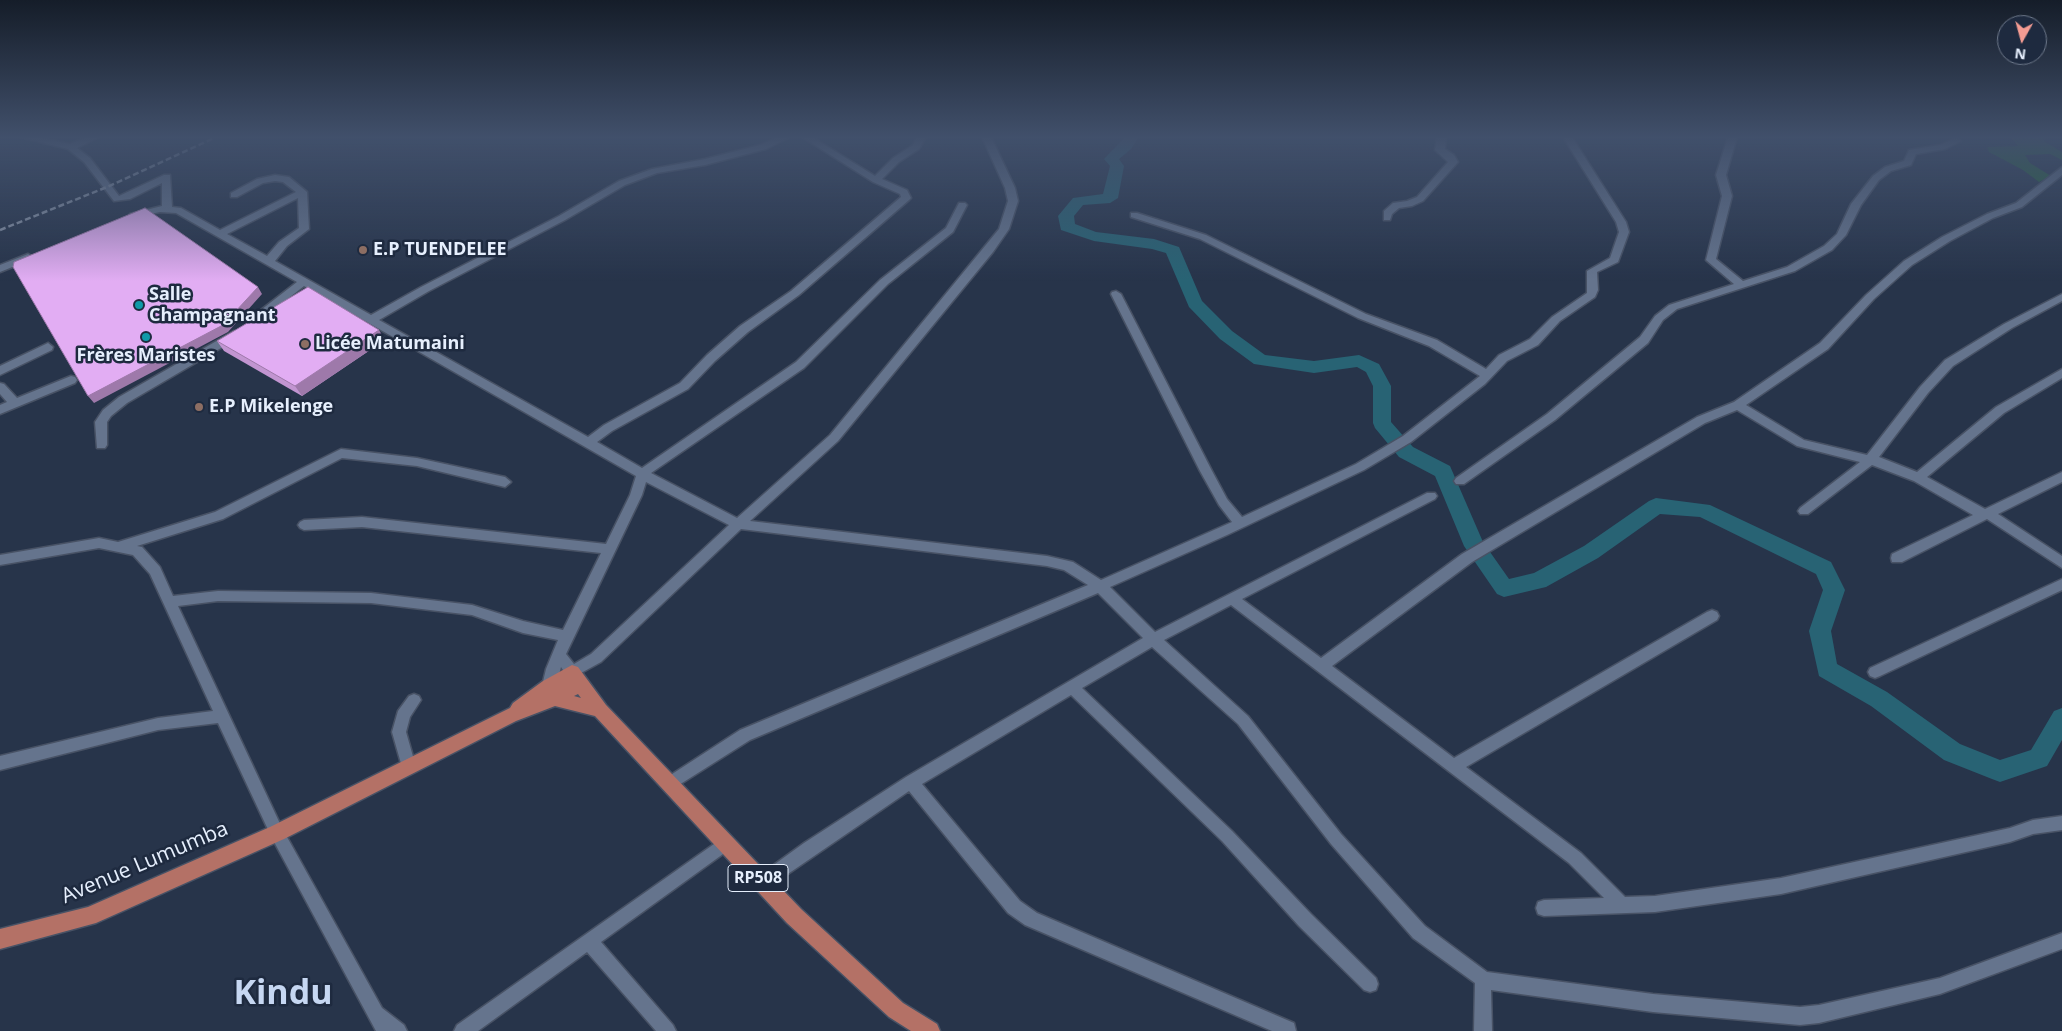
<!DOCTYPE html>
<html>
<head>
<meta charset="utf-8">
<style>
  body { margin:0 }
  #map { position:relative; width:2062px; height:1031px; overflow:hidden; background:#27344a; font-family:"Open Sans",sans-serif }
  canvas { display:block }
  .north { position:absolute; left:1997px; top:15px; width:50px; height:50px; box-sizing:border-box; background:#1e2a3f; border:1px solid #6e798b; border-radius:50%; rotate:187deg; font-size:14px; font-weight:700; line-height:20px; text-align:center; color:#e6effd }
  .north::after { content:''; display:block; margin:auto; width:18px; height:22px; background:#f59c93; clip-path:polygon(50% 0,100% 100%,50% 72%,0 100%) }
</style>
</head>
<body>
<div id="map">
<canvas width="2062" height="1031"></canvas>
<div class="north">N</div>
</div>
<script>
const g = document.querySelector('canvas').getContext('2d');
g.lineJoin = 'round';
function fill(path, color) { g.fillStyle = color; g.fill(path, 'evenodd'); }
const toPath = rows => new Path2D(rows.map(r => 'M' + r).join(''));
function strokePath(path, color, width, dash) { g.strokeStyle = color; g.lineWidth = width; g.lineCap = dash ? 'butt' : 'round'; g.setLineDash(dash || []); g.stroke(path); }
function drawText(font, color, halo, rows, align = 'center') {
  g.font = font + ' "Open Sans",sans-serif'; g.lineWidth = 5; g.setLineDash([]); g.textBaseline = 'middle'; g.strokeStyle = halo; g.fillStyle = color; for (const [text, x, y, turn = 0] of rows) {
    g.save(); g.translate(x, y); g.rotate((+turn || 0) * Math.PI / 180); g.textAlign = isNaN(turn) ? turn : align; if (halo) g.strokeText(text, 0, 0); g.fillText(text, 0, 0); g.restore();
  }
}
fill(toPath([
  [2010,137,2045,137,2044,141,2062,152,2062,160,2050,154,2025,155,2030,163,2051,176,2039,182,2023,170,1989,152,1987,147,2018,146]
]), '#226534');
fill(toPath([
  [1125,137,1139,137,1131,149,1119,159,1124,166,1118,198,1110,203,1083,205,1074,216,1075,224,1096,232,1154,239,1179,247,1202,301,1232,331,1265,355,1314,361,1359,355,1379,364,1391,386,1391,422,1413,447,1450,466,1483,542,1509,579,1534,573,1584,546,1649,501,1656,498,1710,505,1831,562,1845,590,1831,631,1837,664,1887,692,1960,744,2000,760,2031,750,2054,711,2062,708,2062,740,2047,766,2000,782,1992,779,1944,760,1871,706,1819,676,1809,631,1823,590,1816,574,1700,517,1660,514,1598,558,1546,587,1504,597,1497,594,1464,546,1435,476,1399,457,1375,428,1373,423,1373,386,1366,372,1357,367,1314,373,1254,364,1220,339,1189,307,1166,253,1152,249,1094,241,1061,230,1058,216,1073,198,1103,194,1110,166,1104,159,1125,137]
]), '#286374');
const minor = toPath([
  [20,137,37,137,70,144,87,137,99,137,77,148,90,158,119,196,164,175,170,175,172,207,181,208,220,230,296,192,283,182,275,181,263,183,237,197,231,197,231,193,257,179,275,175,289,177,307,192,309,229,287,246,275,261,371,315,421,287,559,216,619,181,652,169,705,159,760,145,778,137,790,137,766,149,705,165,657,173,625,185,565,220,429,291,379,320,588,437,604,425,680,383,707,355,740,326,791,291,901,197,900,194,873,182,802,137,812,137,875,176,893,158,913,145,917,137,926,137,919,149,899,162,882,179,907,190,911,198,909,200,799,295,748,332,715,361,688,389,612,431,597,442,642,468,796,362,880,280,946,228,959,203,965,203,967,205,953,232,888,284,804,368,651,473,737,518,830,435,999,229,1008,201,1005,188,982,137,991,137,1015,188,1018,201,1009,229,993,252,838,441,750,521,1047,556,1073,562,1101,580,1232,522,1219,505,1200,471,1111,294,1112,292,1116,291,1121,294,1212,471,1227,499,1242,517,1356,464,1403,436,1480,376,1429,346,1358,318,1200,239,1131,217,1131,213,1137,213,1206,235,1366,314,1437,340,1486,369,1499,355,1530,339,1552,317,1587,293,1587,271,1610,258,1619,232,1616,222,1563,137,1572,137,1626,222,1629,232,1618,262,1597,272,1598,290,1595,297,1560,321,1538,345,1507,361,1485,384,1411,442,1364,470,1227,535,1110,587,1155,632,1427,493,1435,493,1437,496,1435,499,1242,599,1321,658,1462,554,1697,417,1734,402,1820,343,1866,295,1904,261,1942,237,1987,214,2016,203,2062,167,2062,175,2022,207,1993,218,1950,241,1912,265,1874,299,1828,349,1746,405,1804,440,1867,455,1920,387,1945,360,2004,324,2062,294,2062,301,2012,328,1953,366,1928,393,1879,457,1917,472,1996,407,2062,369,2062,378,2004,413,1927,477,1985,509,2062,472,2062,482,1998,514,2062,556,2062,568,1987,519,1902,562,1892,562,1891,558,1892,554,1973,515,1914,481,1872,465,1808,514,1800,514,1798,511,1800,508,1860,462,1797,446,1737,410,1705,423,1472,562,1332,666,1454,758,1707,612,1712,610,1717,612,1719,616,1717,620,1466,767,1581,853,1625,897,1655,896,1781,878,2010,828,2033,820,2062,816,2062,830,2033,834,2010,842,1781,894,1655,912,1544,916,1538,914,1536,908,1538,902,1544,900,1604,898,1569,863,1231,605,1164,640,1248,716,1341,834,1425,926,1487,972,1653,994,1800,1007,1819,1005,1940,978,2062,933,2062,949,1940,994,1819,1023,1800,1025,1653,1012,1491,990,1492,1031,1474,1031,1475,983,1413,938,1331,844,1238,724,1152,647,1082,688,1232,831,1311,914,1376,978,1378,984,1376,990,1370,992,1364,990,1299,926,1222,841,1071,695,922,784,1020,901,1037,913,1294,1023,1296,1031,1272,1031,1025,925,1008,913,909,791,763,891,757,889,755,883,757,877,804,843,906,777,1143,638,1098,593,750,740,671,790,666,788,664,783,666,778,740,730,1088,585,1064,570,1047,566,741,529,601,662,572,678,567,676,561,667,556,686,554,690,549,692,544,690,542,686,546,669,558,640,523,633,472,615,371,603,218,601,178,606,282,828,382,1008,404,1025,407,1031,376,1031,272,838,218,723,158,730,0,770,0,756,158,718,213,711,150,574,133,555,99,548,0,565,0,555,99,538,118,542,215,512,341,449,417,458,505,477,511,482,505,487,417,466,342,458,223,519,137,546,142,547,160,567,173,596,218,591,371,593,472,605,523,621,563,630,601,553,362,527,304,530,300,528,298,525,300,522,304,520,362,517,606,544,630,495,636,476,304,286,256,324,248,324,247,322,248,320,297,282,176,213,160,212,130,218,130,214,162,206,162,183,130,199,114,201,84,162,68,149,20,137],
  [298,198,299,228,279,242,267,256,227,234,298,198],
  [646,482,729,525,591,654,574,664,566,654,642,495,646,482],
  [1437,137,1446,137,1445,149,1454,155,1458,162,1423,201,1412,206,1399,208,1392,214,1390,220,1384,220,1384,211,1393,203,1407,201,1417,197,1448,162,1435,150,1437,137],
  [1728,137,1737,137,1726,175,1732,196,1716,259,1743,281,1787,267,1824,246,1837,234,1851,204,1873,176,1885,167,1904,161,1909,150,1940,145,1956,138,1961,141,1945,149,1916,154,1911,165,1891,171,1879,180,1861,205,1846,235,1832,250,1795,271,1677,309,1663,320,1648,343,1555,420,1464,484,1456,484,1454,481,1456,478,1547,414,1640,337,1655,316,1669,305,1734,284,1706,260,1722,196,1716,175,1728,137],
  [28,254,33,257,32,259,0,272,0,265,28,254],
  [234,331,239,335,238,338,127,403,111,416,107,422,107,445,105,448,97,448,95,422,103,410,119,397,234,331],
  [48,343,53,347,52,350,0,375,0,366,48,343],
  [71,376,75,377,77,380,75,383,0,414,0,405,7,402,0,394,0,383,4,384,17,398,71,376],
  [2062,579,2062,590,1880,676,1875,678,1870,676,1868,672,1870,668,2062,579],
  [414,694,419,696,421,700,410,717,406,732,416,767,414,772,409,774,404,772,402,767,392,732,398,711,409,696,414,694],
  [724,837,730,839,732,844,730,849,601,942,673,1025,676,1031,656,1031,587,952,478,1031,454,1031,457,1025,724,837]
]);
const major = toPath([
  [572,665,578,667,606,705,801,909,903,1003,937,1024,940,1031,911,1031,889,1017,787,923,595,716,555,706,516,721,284,839,96,923,0,949,0,929,88,907,270,827,510,708,513,703,543,681,572,665],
  [578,694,581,698,574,696,578,694]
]);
strokePath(minor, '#485265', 3);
strokePath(major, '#485265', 3);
fill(minor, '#65748d');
fill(major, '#b47166');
strokePath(toPath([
  [0,230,107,187,216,137]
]), '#8792a4', 2.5, [6, 3]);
fill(toPath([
  [385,340,302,396,224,351,217,341]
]), '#c295d1');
fill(toPath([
  [258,287,262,294,228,332,94,403,88,396],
  [379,330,385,340,302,396,295,386]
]), '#9e79aa');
const building = toPath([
  [145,208,258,287,223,325,88,396,13,267,14,262,145,208],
  [308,287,379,330,295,386,217,341,308,287]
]);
fill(building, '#e2adf3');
strokePath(building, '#9e79aa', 1);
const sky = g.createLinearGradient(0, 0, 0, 281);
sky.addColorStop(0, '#151d29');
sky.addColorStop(0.49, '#41506b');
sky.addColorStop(1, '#41506b00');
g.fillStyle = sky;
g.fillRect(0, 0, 2062, 281);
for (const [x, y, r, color] of [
  [363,250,5,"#8d6e63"],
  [139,305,5,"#0f9aa8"],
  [146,337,5,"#0f9aa8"],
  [305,344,5,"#8d6e63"],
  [199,407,5,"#8d6e63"]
]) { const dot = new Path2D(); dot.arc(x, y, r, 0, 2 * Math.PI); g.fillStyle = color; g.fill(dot); strokePath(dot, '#1e2a3f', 2); }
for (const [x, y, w] of [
  [758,878,60]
]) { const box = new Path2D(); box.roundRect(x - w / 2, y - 13.5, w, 27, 4); g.fillStyle = '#1e2a3f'; g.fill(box); strokePath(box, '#e6effd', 1); }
drawText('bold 16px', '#e6effd', null, [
  ["RP508",758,878]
]);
drawText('bold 18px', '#e6effd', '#1e2a3f', [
  ["E.P TUENDELEE",373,250],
  ["Salle",149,295],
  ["Champagnant",149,316],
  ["Licée Matumaini",315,344],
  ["Frères Maristes",146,356,"center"],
  ["E.P Mikelenge",209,407]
], 'left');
drawText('21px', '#e6effd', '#1e2a3f', [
  ["Avenue Lumumba",145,863,-23]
]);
drawText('bold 34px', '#c6d7f2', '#1e2a3f', [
  ["Kindu",283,994]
]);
</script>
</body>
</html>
